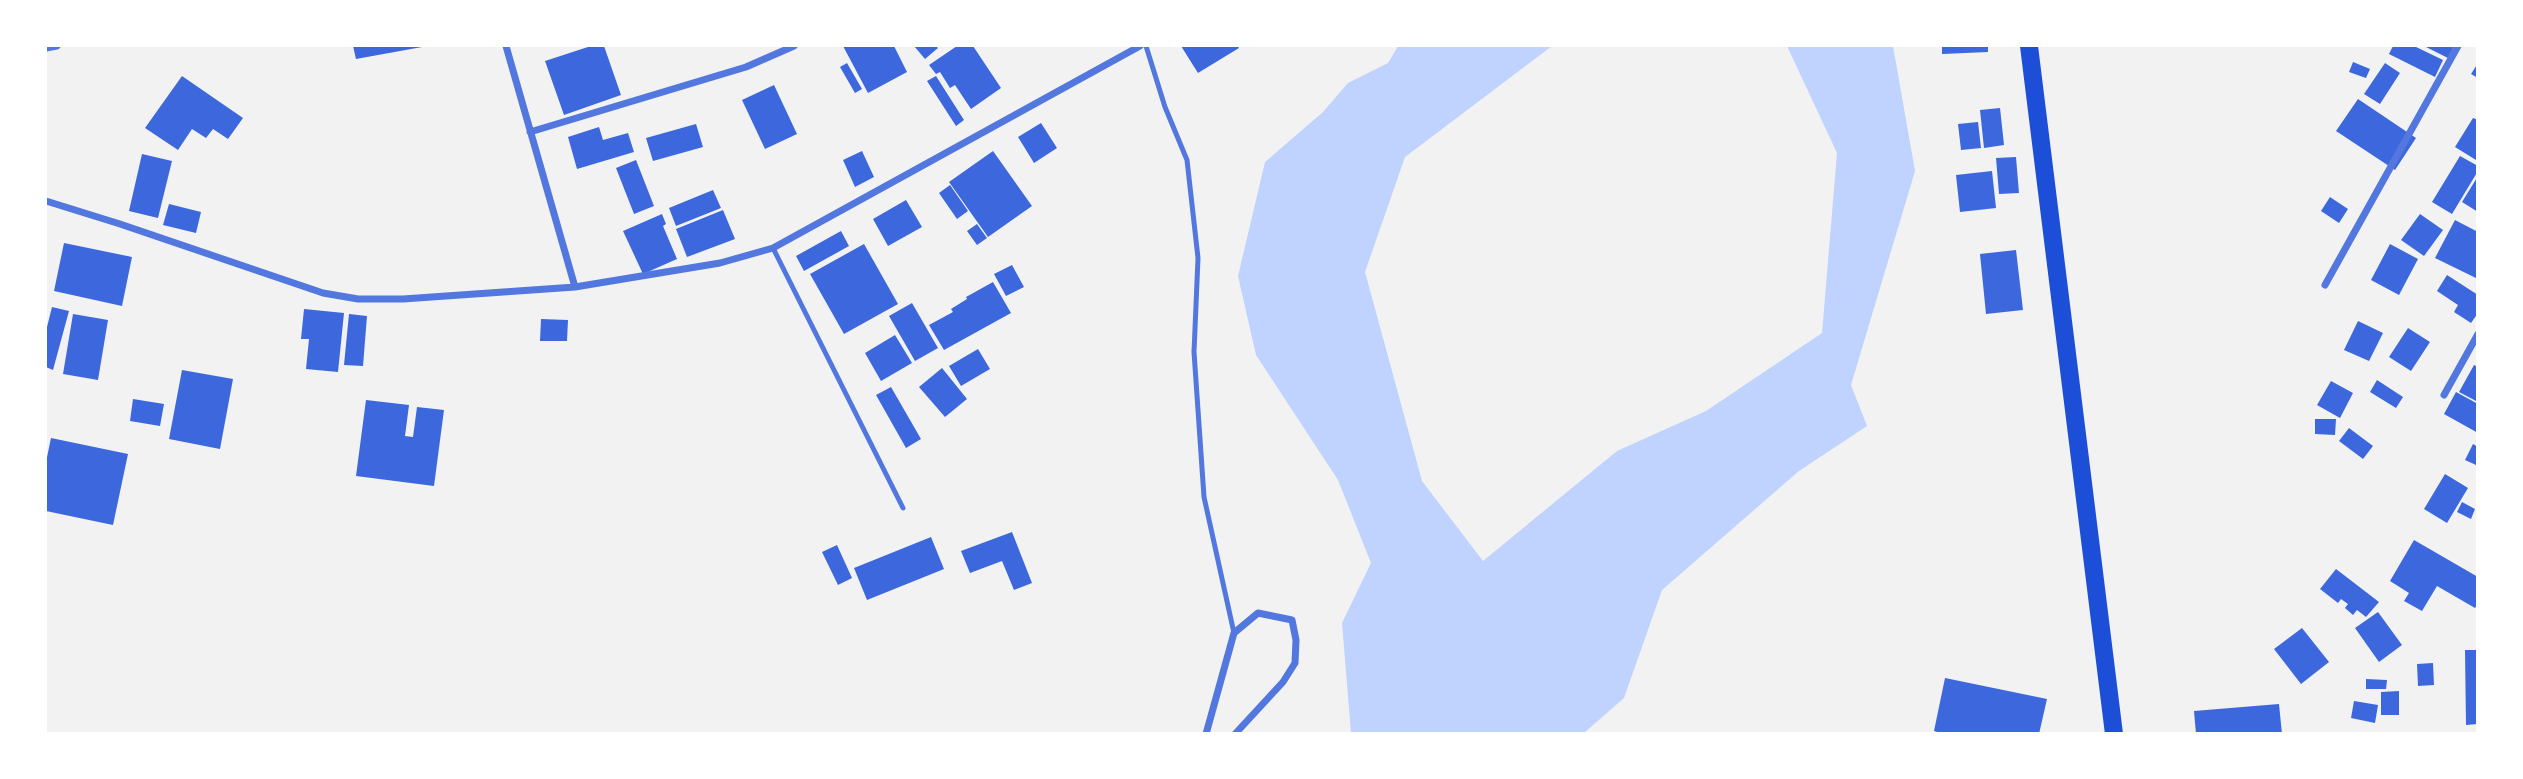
<!DOCTYPE html>
<html>
<head>
<meta charset="utf-8">
<style>
  body { margin:0 }
  #map { position:relative; width:2523px; height:779px; overflow:hidden; background:#f2f2f2; font-family:"PT Sans",sans-serif }
  canvas { display:block }
  .frame { position:absolute; inset:0; border:47px solid #fff; pointer-events:none }
</style>
</head>
<body>
<div id="map">
<canvas width="2523" height="779"></canvas>
<div class="frame"></div>
</div>
<script>
const g = document.querySelector('canvas').getContext('2d');
g.lineJoin = 'round';
function fill(path, color) { g.fillStyle = color; g.fill(path, 'evenodd'); }
const toPath = rows => new Path2D(rows.map(r => 'M' + r).join(''));
function strokePath(path, color, width, dash) { g.strokeStyle = color; g.lineWidth = width; g.lineCap = dash ? 'butt' : 'round'; g.setLineDash(dash || []); g.stroke(path); }
fill(toPath([
  [1398,46,1552,46,1405,157,1365,272,1422,481,1483,561,1617,451,1706,411,1822,333,1837,153,1787,46,1893,46,1915,171,1851,385,1867,426,1799,471,1662,590,1624,698,1584,733,1351,733,1342,623,1371,563,1338,480,1256,355,1238,276,1265,162,1323,112,1348,83,1388,63]
]), '#bfd3fe');
fill(toPath([
  [353,46,422,46,422,47,356,59],
  [591,46,604,46,621,95,564,115,545,61],
  [843,46,894,46,907,72,868,93],
  [914,46,936,46,938,48,925,59],
  [957,46,973,46,1001,88,971,109,955,85,950,88,940,72,936,74,929,65],
  [1181,46,1238,46,1239,48,1198,73],
  [1942,46,1988,46,1988,52,1942,54],
  [2393,46,2414,46,2443,60,2435,77,2389,54],
  [2424,46,2454,46,2448,58],
  [2353,62,2370,69,2366,78,2349,72],
  [847,63,862,89,855,93,840,67],
  [2385,63,2400,73,2380,104,2364,94],
  [2478,63,2478,78,2471,74],
  [182,76,243,118,228,139,213,129,206,138,192,129,178,150,145,128],
  [936,76,964,120,956,126,927,81],
  [774,85,797,134,765,149,742,100],
  [2358,99,2416,138,2395,170,2336,131],
  [2000,108,2004,145,1984,148,1980,110],
  [2473,118,2478,120,2476,160,2455,147],
  [1978,122,1981,148,1961,150,1958,124],
  [1041,123,1057,148,1034,163,1018,137],
  [696,124,703,147,653,161,646,138],
  [599,127,603,140,628,133,634,152,577,169,568,137],
  [862,151,874,177,855,187,843,160],
  [993,151,1032,206,988,237,949,182],
  [142,154,172,161,158,218,129,211],
  [2460,156,2478,166,2478,171,2452,214,2432,202],
  [2016,157,2019,193,1999,194,1996,158],
  [636,160,654,206,634,214,616,168],
  [1992,171,1996,208,1960,212,1956,175],
  [2478,176,2478,212,2462,202],
  [950,185,968,211,957,219,939,193],
  [713,190,721,208,676,226,669,208],
  [2330,197,2348,209,2339,223,2321,211],
  [906,200,922,227,888,246,873,219],
  [169,204,201,212,196,233,163,225],
  [723,210,735,239,687,257,676,229],
  [662,214,666,224,663,226,677,259,643,274,623,231],
  [2420,214,2443,230,2424,256,2401,240],
  [2455,220,2478,232,2478,279,2435,258],
  [977,224,987,238,977,245,967,231],
  [841,231,849,246,804,271,796,256],
  [64,243,132,257,122,306,54,291],
  [864,244,898,304,844,334,810,274],
  [2390,244,2418,259,2399,295,2371,280],
  [2016,250,2023,310,1986,314,1980,254],
  [1012,265,1024,287,1006,296,994,274],
  [2447,275,2478,295,2478,313,2471,323,2454,312,2458,305,2437,291],
  [993,282,1011,313,944,350,929,325,953,312,951,309,967,299,966,297],
  [912,303,938,348,915,361,889,316],
  [52,307,69,311,53,370,46,367,46,331],
  [304,309,344,313,338,372,306,369,309,339,301,339],
  [73,314,108,320,98,380,63,374],
  [349,314,367,316,363,366,344,365],
  [541,319,568,320,567,341,540,341],
  [2358,321,2383,333,2369,361,2344,350],
  [2408,328,2430,342,2411,371,2389,357],
  [895,335,912,363,881,381,865,353],
  [978,349,990,369,961,386,949,366],
  [2474,365,2478,367,2478,402,2459,392],
  [942,368,967,399,945,417,919,387],
  [182,370,233,379,220,449,169,439],
  [2377,380,2403,397,2396,408,2370,392],
  [2331,381,2353,393,2340,418,2317,405],
  [891,387,921,439,906,448,876,395],
  [2456,392,2478,404,2478,433,2444,414],
  [133,399,164,404,160,426,130,421],
  [366,400,409,405,405,436,413,437,417,407,444,410,434,486,356,476],
  [2315,419,2336,419,2335,435,2315,434],
  [2349,428,2373,446,2363,459,2339,441],
  [51,438,128,454,113,525,46,511,46,462],
  [2473,444,2478,447,2476,465,2465,460],
  [2445,474,2468,488,2447,523,2424,509],
  [2462,502,2475,509,2471,519,2457,512],
  [1012,532,1032,583,1014,590,1002,561,970,573,961,551],
  [931,537,944,569,867,600,854,568],
  [2414,540,2478,577,2478,604,2475,608,2437,586,2422,611,2404,601,2409,593,2390,581],
  [837,545,852,578,838,585,822,552],
  [2336,569,2379,602,2366,617,2357,610,2353,615,2345,608,2348,604,2341,599,2338,603,2320,589],
  [2378,612,2402,645,2379,662,2355,628],
  [2302,628,2329,662,2301,684,2274,649],
  [2465,650,2478,650,2478,724,2466,725],
  [2433,663,2434,685,2418,686,2417,664],
  [1945,678,2047,699,2039,734,1944,734,1934,731],
  [2366,679,2387,680,2386,689,2366,689],
  [2399,691,2399,715,2381,715,2381,692],
  [2354,701,2378,705,2375,723,2351,718],
  [2279,704,2282,734,2196,734,2194,711]
]), '#3d67dc');
strokePath(toPath([
  [1146,46,1165,107,1187,160,1198,258,1194,352,1204,497,1234,633],
  [773,248,903,508]
]), '#5277de', 5);
strokePath(toPath([
  [506,46,575,287],
  [46,48,57,46],
  [530,132,746,67,794,46],
  [46,201,120,224,323,293,358,299,403,299,575,287,720,263,773,248,1140,46],
  [2325,285,2458,46],
  [2444,395,2478,334],
  [1206,734,1234,633,1258,613,1292,620,1296,640,1295,663,1283,682,1235,734]
]), '#5277de', 7);
strokePath(toPath([
  [2029,46,2114,734]
]), '#1d4ed8', 18);
</script>
</body>
</html>
